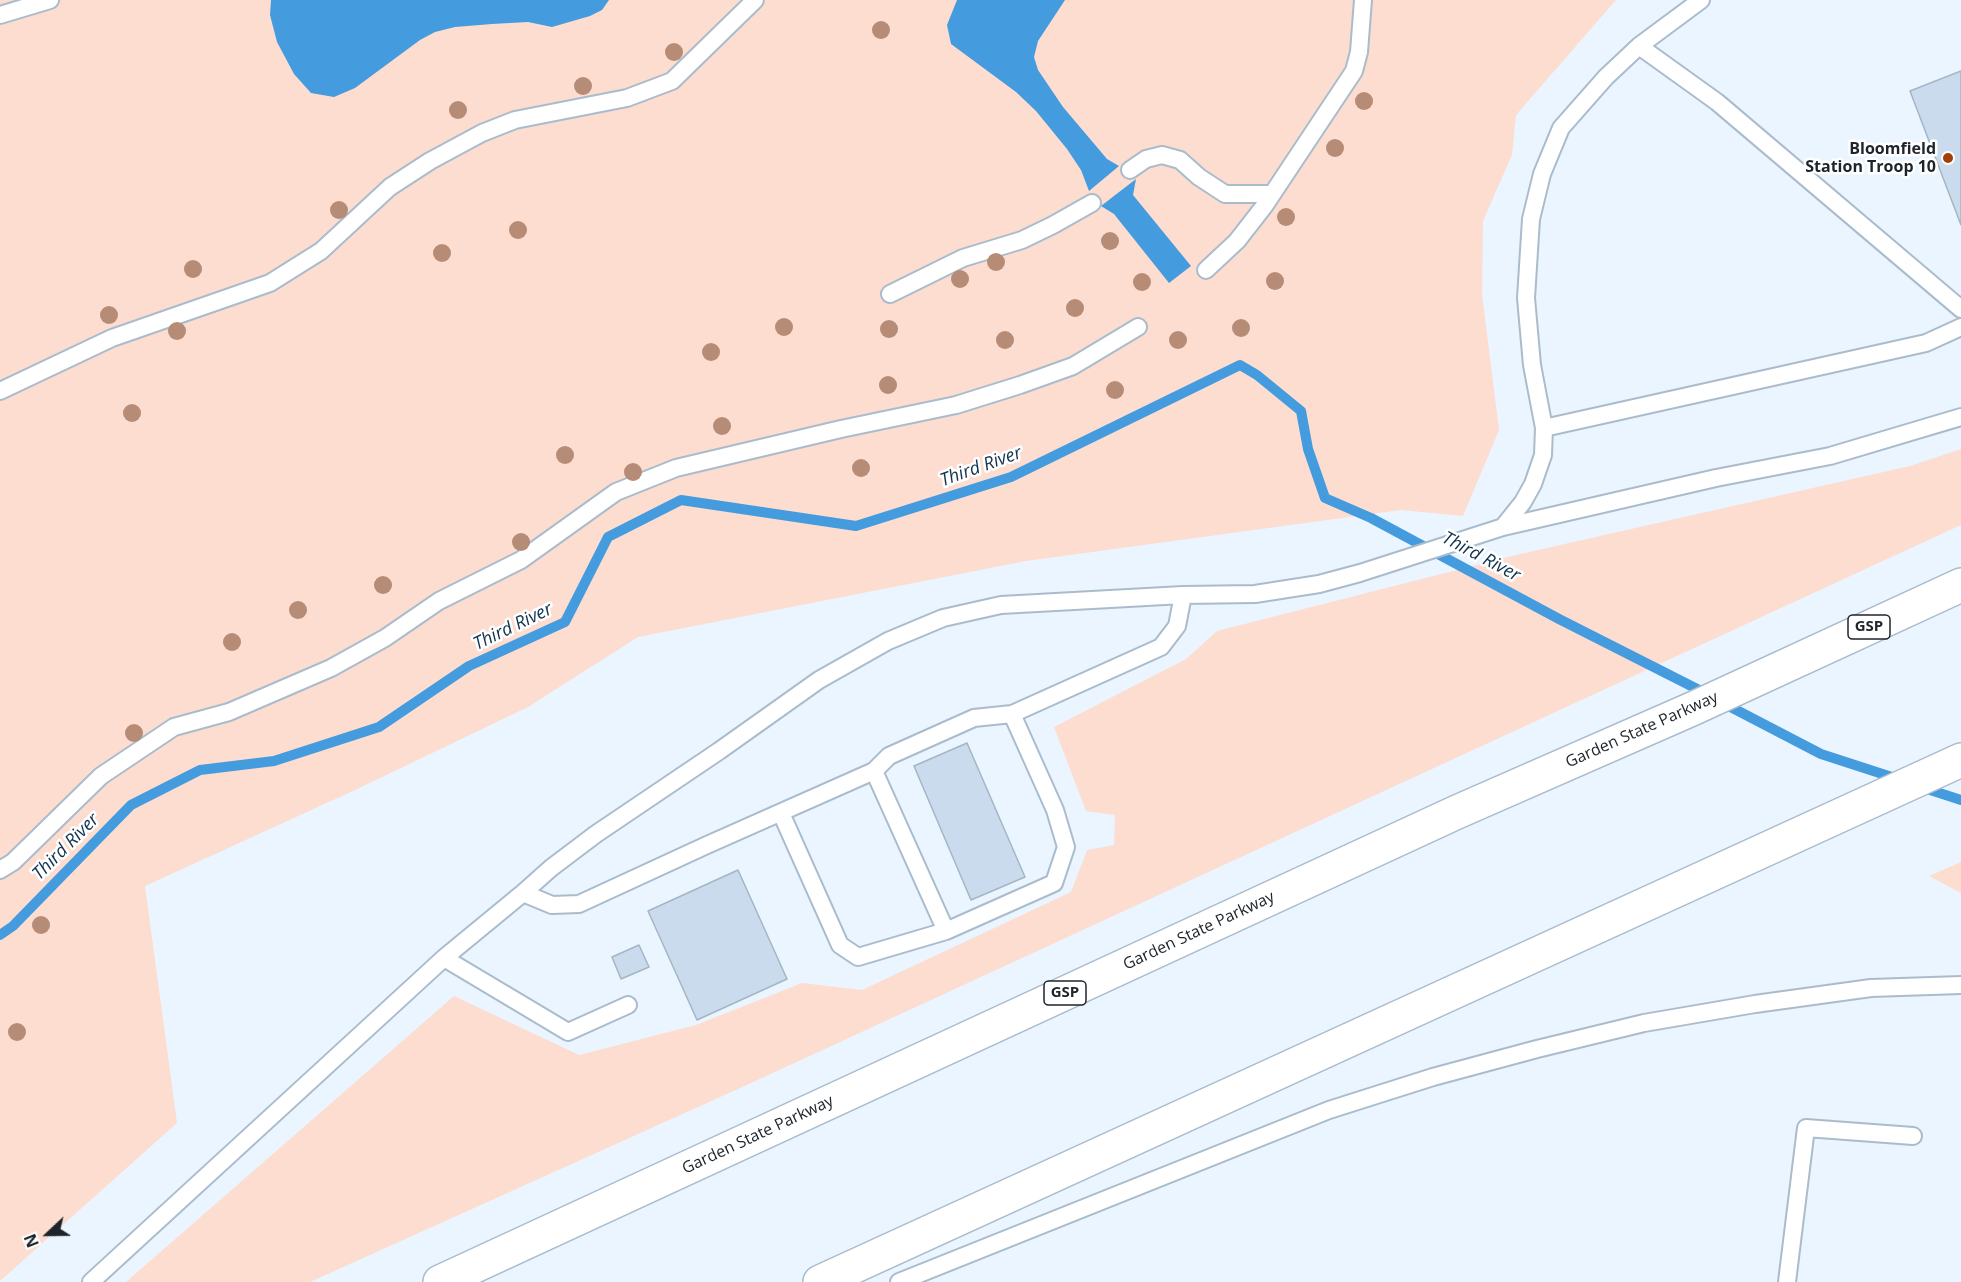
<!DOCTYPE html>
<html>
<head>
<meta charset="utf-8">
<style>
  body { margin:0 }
  #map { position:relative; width:1961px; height:1282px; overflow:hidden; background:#eaf5ff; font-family:"Open Sans",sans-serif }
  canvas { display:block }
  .north { position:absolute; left:18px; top:1204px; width:60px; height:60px; -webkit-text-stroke:4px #fff; paint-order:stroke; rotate:248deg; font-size:16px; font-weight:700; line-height:24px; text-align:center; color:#1d242a }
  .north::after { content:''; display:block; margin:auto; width:21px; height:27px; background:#1d242a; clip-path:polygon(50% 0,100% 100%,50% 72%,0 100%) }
</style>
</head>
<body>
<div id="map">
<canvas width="1961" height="1282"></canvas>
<div class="north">N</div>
</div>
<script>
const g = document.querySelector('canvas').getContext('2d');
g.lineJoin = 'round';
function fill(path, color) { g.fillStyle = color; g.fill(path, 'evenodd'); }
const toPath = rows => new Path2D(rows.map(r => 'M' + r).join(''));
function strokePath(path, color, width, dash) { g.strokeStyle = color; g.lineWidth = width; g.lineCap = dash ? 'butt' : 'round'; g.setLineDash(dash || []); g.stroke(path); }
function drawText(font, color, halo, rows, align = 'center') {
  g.font = font + ' "Open Sans",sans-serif'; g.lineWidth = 5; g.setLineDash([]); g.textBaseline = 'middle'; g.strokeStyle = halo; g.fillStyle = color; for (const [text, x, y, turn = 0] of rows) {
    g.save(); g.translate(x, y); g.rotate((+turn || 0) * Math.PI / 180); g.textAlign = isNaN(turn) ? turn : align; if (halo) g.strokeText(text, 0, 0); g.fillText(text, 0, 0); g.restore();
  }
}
fill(toPath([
  [0,0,1616,0,1516,115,1512,155,1483,221,1482,294,1499,430,1463,516,1401,510,1026,561,638,637,528,707,353,791,145,886,177,1123,0,1281],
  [1961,449,1961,525,738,1089,310,1282,126,1282,454,996,579,1055,696,1025,802,983,862,990,1071,892,1087,850,1114,845,1115,815,1086,811,1054,727,1186,659,1217,631,1516,555,1910,466],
  [1961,862,1961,893,1929,876]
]), '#fdddd0');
fill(toPath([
  [271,0,609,0,602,10,590,16,552,27,528,22,492,24,455,27,435,32,420,40,355,88,334,97,311,93,294,74,277,42,270,15],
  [957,0,1065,0,1038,41,1034,57,1038,70,1063,107,1107,159,1119,166,1089,191,1081,170,1067,149,1036,111,1016,92,951,44,947,25],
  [1136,179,1133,195,1191,266,1169,283,1114,214,1101,206]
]), '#449bde');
strokePath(toPath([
  [1721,702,1821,754,1901,780],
  [1921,787,1961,800],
  [0,935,13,926,131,805,200,770,274,761,379,727,469,666,565,622,608,537,681,500,856,526,1011,477,1240,365,1257,375,1301,411,1308,449,1325,498,1371,518,1559,619,1707,694]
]), '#449bde', 10);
const building = toPath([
  [1961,71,1961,225,1910,91,1961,71],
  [967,743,1025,877,971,900,914,766,967,743],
  [738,870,787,979,697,1020,648,911,738,870],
  [639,945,649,967,621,979,612,957,639,945]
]);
fill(building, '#c9dbec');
strokePath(building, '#a4b6c5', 1.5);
const service = toPath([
  [0,15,50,0],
  [1639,46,1717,102,1961,309],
  [1130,170,1146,159,1162,155,1180,160,1199,177,1225,194,1272,194],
  [1206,270,1237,241,1265,205,1354,71,1359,52,1363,0],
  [890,294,963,258,1022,240,1053,225,1092,203],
  [0,391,112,338,270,283,321,251,390,187,430,161,482,133,515,120,627,98,672,81,755,0],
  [1544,428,1926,343,1961,327],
  [1503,527,1523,502,1533,484,1543,455,1544,428,1532,365,1526,298,1531,219,1542,174,1561,128,1606,77,1639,46,1701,0],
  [874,771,889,756,974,718,1012,714],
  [781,813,840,945,858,957,946,931,1054,883,1066,847,1055,810,1012,714,1161,647,1177,626,1183,595],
  [0,870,13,862,101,776,174,727,229,712,331,668,385,638,439,601,521,560,616,492,676,468,841,429,956,405,1020,385,1073,366,1138,327],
  [523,893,552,905,579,904,707,845,874,771,946,931],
  [444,958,568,1032,628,1005],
  [91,1282,444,958,523,893,551,868,596,834,719,751,819,680,888,641,943,618,1001,605,1183,595,1255,594,1319,584,1360,573,1503,527,1716,478,1830,456,1961,417],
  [899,1282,1329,1110,1433,1077,1537,1049,1644,1023,1755,1004,1871,988,1961,985],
  [1787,1282,1806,1128,1913,1136]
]);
const motorway = toPath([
  [440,1282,1457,812,1692,709,1961,585],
  [820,1282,1961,760]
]);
strokePath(service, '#aabccc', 20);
strokePath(motorway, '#aabccc', 36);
strokePath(service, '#fff', 16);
strokePath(motorway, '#fff', 33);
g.fillStyle = '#b68c77';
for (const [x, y] of [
  [881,30],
  [674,52],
  [583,86],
  [1364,101],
  [458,110],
  [1335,148],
  [339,210],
  [1286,217],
  [518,230],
  [1110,241],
  [442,253],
  [996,262],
  [193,269],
  [960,279],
  [1275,281],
  [1142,282],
  [1075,308],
  [109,315],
  [784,327],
  [1241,328],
  [889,329],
  [177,331],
  [1005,340],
  [1178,340],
  [711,352],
  [888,385],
  [1115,390],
  [132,413],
  [722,426],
  [565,455],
  [861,468],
  [633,472],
  [521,542],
  [383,585],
  [298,610],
  [232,642],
  [134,733],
  [41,925],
  [17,1032]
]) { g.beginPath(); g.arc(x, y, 9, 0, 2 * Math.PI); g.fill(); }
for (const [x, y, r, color] of [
  [1948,158,6,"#a23e07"]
]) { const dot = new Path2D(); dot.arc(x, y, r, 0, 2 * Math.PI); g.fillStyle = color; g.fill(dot); strokePath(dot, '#fff', 2); }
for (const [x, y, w] of [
  [1869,627,42],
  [1065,993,42]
]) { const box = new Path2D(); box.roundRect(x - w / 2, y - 12, w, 24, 4.5); g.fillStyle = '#fff'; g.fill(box); strokePath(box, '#1d242a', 1.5); }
drawText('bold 15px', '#1d242a', null, [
  ["GSP",1869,627],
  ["GSP",1065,993]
]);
drawText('bold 16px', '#1d242a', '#fff', [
  ["Bloomfield",1936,149],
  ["Station Troop 10",1936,167]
], 'right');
drawText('16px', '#1d242a', '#fff', [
  ["Garden State Parkway",1642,730,-24],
  ["Garden State Parkway",1199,931,-25],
  ["Garden State Parkway",758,1135,-25]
]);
drawText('italic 18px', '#0f334f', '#fff', [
  ["Third River",981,467,-20],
  ["Third River",1481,557,28],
  ["Third River",513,627,-26],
  ["Third River",66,847,-45]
]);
</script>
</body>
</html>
